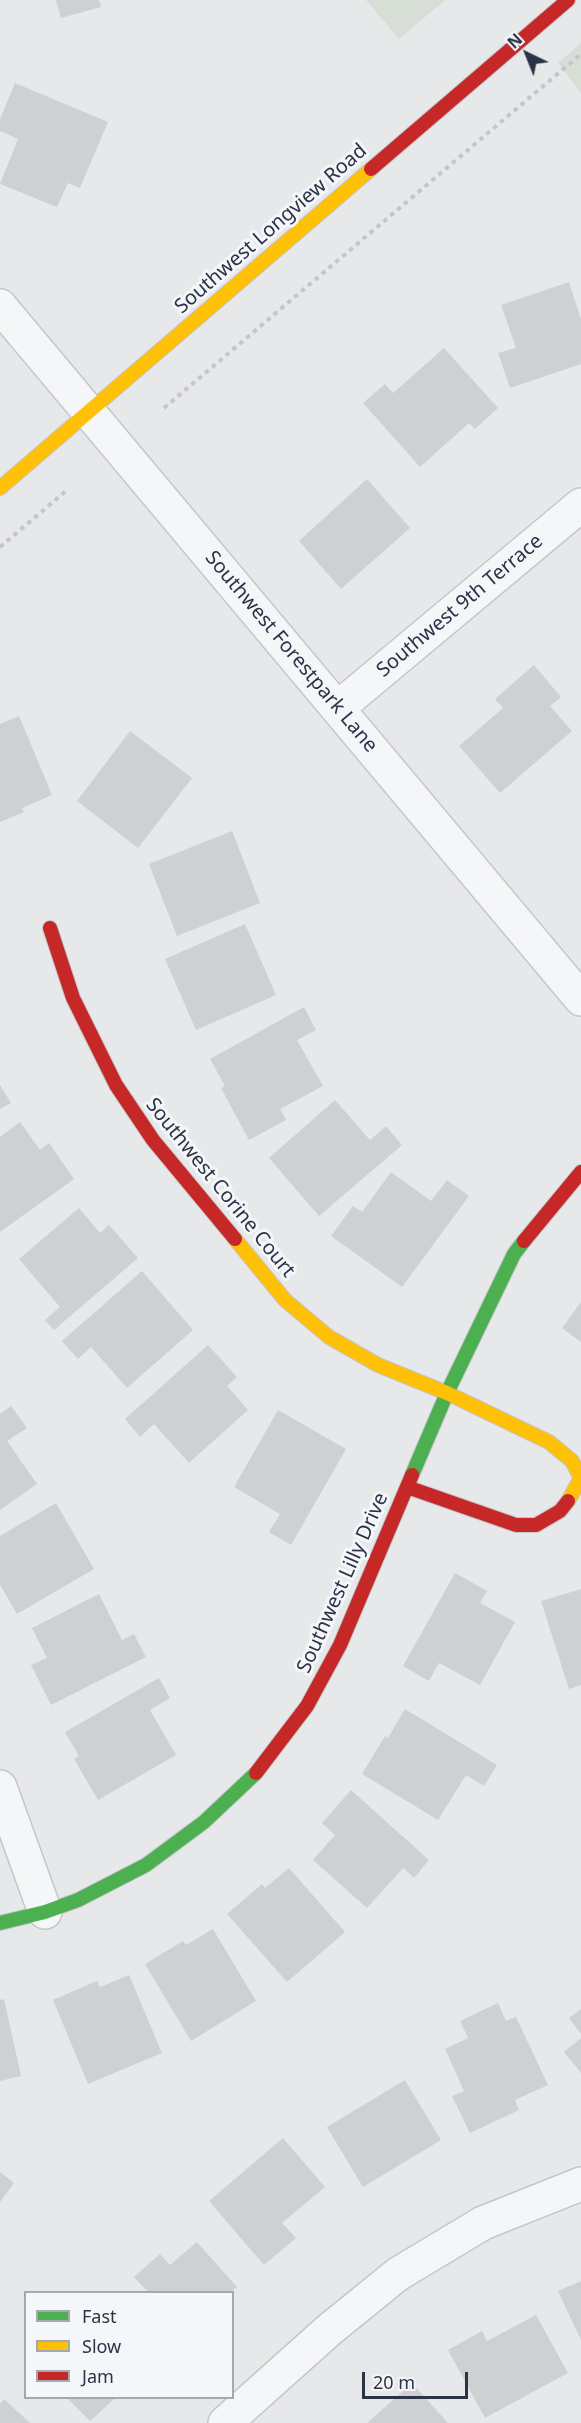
<!DOCTYPE html>
<html>
<head>
<meta charset="utf-8">
<style>
  body { margin:0 }
  #map { position:relative; width:581px; height:2423px; overflow:hidden; background:#e6e8ea; font-family:"Noto Sans",sans-serif }
  canvas { display:block }
  .legend { position:absolute; left:24px; top:2291px; width:210px; height:108px; box-sizing:border-box; background:#f4f6f9; border:2px solid #a4a8b1; margin:0; padding:8px 10px; list-style:none; font-size:18px; color:#2b3445 }
  .legend li { display:flex; align-items:center; gap:12px; height:30px }
  .legend b { width:30px; border:2px solid #a4a8b1 }
  .north { position:absolute; left:497px; top:24px; width:60px; height:60px; -webkit-text-stroke:4px #f4f6f9; paint-order:stroke; rotate:317deg; font-size:16px; font-weight:700; line-height:24px; text-align:center; color:#2b3445 }
  .north::after { content:''; display:block; margin:auto; width:21px; height:27px; background:#2b3445; clip-path:polygon(50% 0,100% 100%,50% 72%,0 100%) }
  .scale { position:absolute; left:362px; top:2372px; width:106px; height:27px; box-sizing:border-box; border:3px solid #2b3445; border-top:0; padding-left:8px; font-size:18px; line-height:21px; white-space:nowrap; color:#2b3445; -webkit-text-stroke:4px #f4f6f9; paint-order:stroke }
</style>
</head>
<body>
<div id="map">
<canvas width="581" height="2423"></canvas>
<ul class="legend">
<li><b style="height:8px;background:#4caf50"></b>Fast</li>
<li><b style="height:8px;background:#ffc107"></b>Slow</li>
<li><b style="height:8px;background:#c62828"></b>Jam</li>
</ul>
<div class="north">N</div>
<div class="scale">20 m</div>
</div>
<script>
const g = document.querySelector('canvas').getContext('2d');
g.lineJoin = 'round';
function fill(path, color) { g.fillStyle = color; g.fill(path, 'evenodd'); }
const toPath = rows => new Path2D(rows.map(r => 'M' + r).join(''));
function strokePath(path, color, width, dash) { g.strokeStyle = color; g.lineWidth = width; g.lineCap = dash ? 'butt' : 'round'; g.setLineDash(dash || []); g.stroke(path); }
function drawText(font, color, halo, rows, align = 'center') {
  g.font = font + ' "Noto Sans",sans-serif'; g.lineWidth = 6; g.setLineDash([]); g.textBaseline = 'middle'; g.strokeStyle = halo; g.fillStyle = color; for (const [text, x, y, turn = 0] of rows) {
    g.save(); g.translate(x, y); g.rotate((+turn || 0) * Math.PI / 180); g.textAlign = isNaN(turn) ? turn : align; if (halo) g.strokeText(text, 0, 0); g.fillText(text, 0, 0); g.restore();
  }
}
fill(toPath([
  [366,0,445,0,399,39],
  [581,43,581,93,558,63]
]), '#d6ded6');
fill(toPath([
  [56,0,99,0,101,7,61,18],
  [15,83,108,122,80,188,68,183,57,207,0,184,18,139,0,131,0,119],
  [569,282,581,319,581,364,510,388,498,353,516,348,501,305],
  [444,348,498,408,475,429,469,423,420,467,363,403,385,384,393,393],
  [367,479,410,528,341,589,299,541],
  [534,665,561,697,550,706,572,731,500,793,459,746,503,708,495,699],
  [19,716,52,795,22,808,24,812,0,822,0,724],
  [130,731,192,778,138,848,77,801],
  [232,831,260,903,177,936,149,864],
  [245,924,276,995,196,1030,165,959],
  [304,1007,316,1030,297,1040,323,1086,280,1109,286,1120,249,1140,221,1088,225,1086,210,1059],
  [0,1085,11,1103,0,1109],
  [335,1100,370,1140,386,1126,402,1145,319,1216,269,1158],
  [20,1122,40,1150,49,1143,74,1179,0,1232,0,1137],
  [391,1172,431,1201,447,1180,469,1196,402,1287,331,1236,353,1206,362,1212],
  [79,1208,100,1233,109,1225,138,1258,54,1330,45,1320,60,1307,19,1259],
  [142,1271,193,1330,127,1388,91,1347,78,1359,62,1341],
  [581,1302,581,1342,562,1328],
  [208,1345,237,1377,227,1386,248,1410,189,1463,154,1424,140,1437,125,1419],
  [11,1406,27,1428,7,1441,37,1484,0,1510,0,1414],
  [278,1410,346,1449,291,1545,269,1532,280,1514,234,1487],
  [56,1503,94,1569,17,1614,0,1585,0,1536],
  [455,1573,487,1591,480,1603,515,1622,480,1685,439,1663,429,1681,403,1666],
  [581,1589,581,1685,569,1689,541,1601],
  [99,1594,122,1640,134,1634,146,1657,51,1705,31,1665,47,1658,32,1628],
  [159,1678,170,1698,150,1710,176,1755,98,1800,74,1759,79,1756,65,1732],
  [405,1709,497,1765,484,1786,466,1775,438,1820,362,1774,385,1736,388,1738],
  [351,1790,429,1860,414,1878,403,1868,367,1908,313,1860,335,1835,322,1823],
  [289,1868,345,1932,287,1982,227,1914,262,1884,265,1888],
  [213,1929,256,2001,191,2041,145,1964,183,1941,186,1945],
  [129,1975,162,2053,88,2084,53,2000,97,1981,100,1987],
  [4,1999,21,2076,0,2081,0,2000],
  [498,2003,506,2021,516,2017,548,2085,515,2100,519,2110,470,2133,452,2096,464,2091,445,2049,468,2038,460,2021],
  [581,2009,581,2034,569,2018],
  [581,2038,581,2073,564,2052],
  [405,2080,441,2140,363,2187,327,2127],
  [283,2138,325,2187,282,2223,296,2238,264,2265,209,2201],
  [0,2172,14,2183,0,2202],
  [197,2242,237,2287,230,2292,148,2292,134,2277,160,2254,170,2265],
  [581,2281,581,2340,558,2291],
  [536,2315,568,2373,485,2418,448,2350,482,2331,487,2341],
  [412,2383,448,2423,367,2423],
  [67,2398,115,2398,90,2421],
  [4,2399,30,2423,0,2423,0,2404]
]), '#ced0d3');
const street = toPath([
  [0,306,581,999],
  [339,707,581,505],
  [0,1787,45,1912],
  [225,2423,329,2330,398,2274,483,2223,581,2184]
]);
const fast = toPath([
  [412,1475,447,1393,514,1254,524,1241],
  [0,1923,45,1912,78,1900,146,1865,204,1822,256,1773]
]);
const slow = toPath([
  [0,488,371,169],
  [235,1239,285,1300,329,1337,378,1365,447,1393,549,1442,572,1461,581,1478,568,1501]
]);
const jam = toPath([
  [371,169,568,0],
  [50,928,73,998,116,1085,153,1140,235,1239],
  [524,1241,581,1172],
  [407,1487,516,1525,536,1525,560,1511,568,1501],
  [256,1773,307,1706,340,1645,412,1475]
]);
strokePath(street, '#c4c6c8', 36);
strokePath(fast, '#c4c6c8', 16);
strokePath(slow, '#c4c6c8', 16);
strokePath(jam, '#c4c6c8', 16);
strokePath(toPath([
  [164,408,581,54],
  [0,547,66,491]
]), '#c5c6ca', 4, [4.5, 4.5]);
strokePath(street, '#f5f6f7', 33);
strokePath(fast, '#4caf50', 14);
strokePath(slow, '#ffc107', 14);
strokePath(jam, '#c62828', 14);
drawText('20px', '#2b3445', '#f4f6f9', [
  ["Southwest Longview Road",271,229,-41],
  ["Southwest 9th Terrace",460,606,-40],
  ["Southwest Forestpark Lane",291,652,50],
  ["Southwest Corine Court",220,1188,51],
  ["Southwest Lilly Drive",343,1583,-66]
]);
</script>
</body>
</html>
